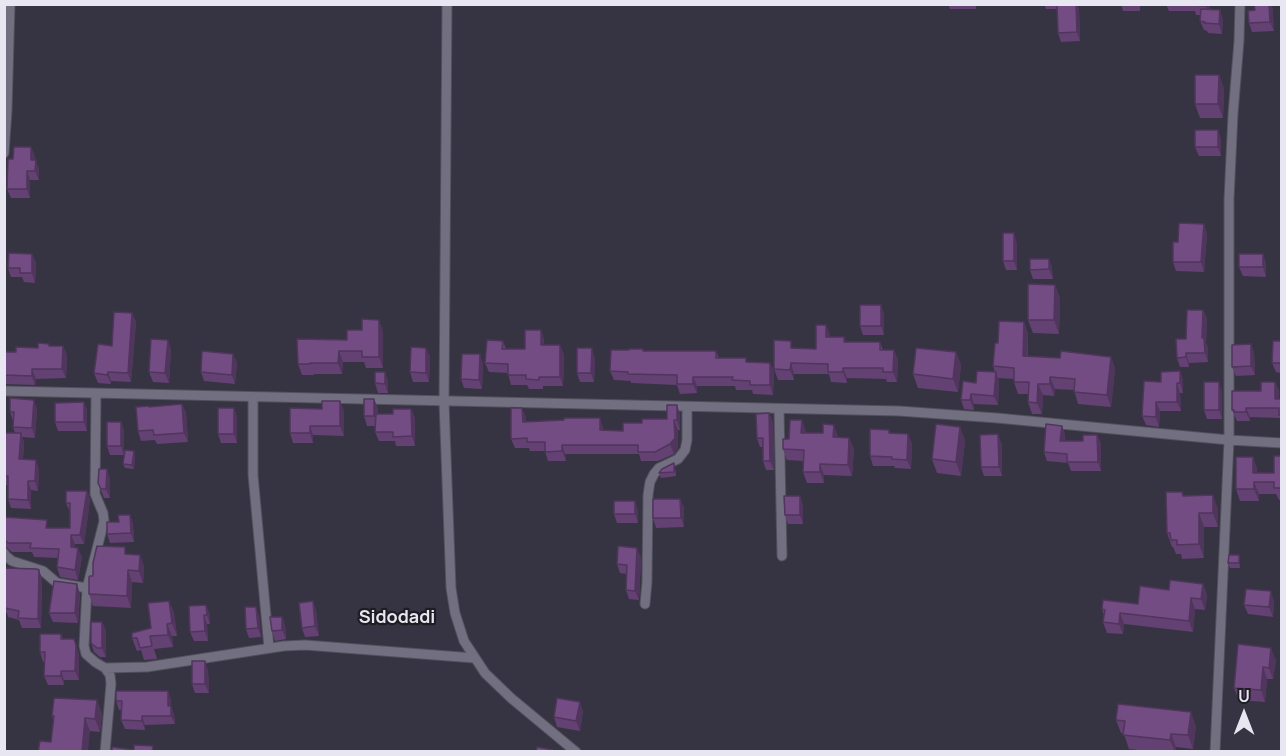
<!DOCTYPE html>
<html>
<head>
<meta charset="utf-8">
<style>
  body { margin:0 }
  #map { position:relative; width:1286px; height:756px; overflow:hidden; background:#363442; font-family:Manrope,sans-serif }
  canvas { display:block }
  .frame { position:absolute; inset:0; border:6px solid #e8e6f0; pointer-events:none }
  .north { position:absolute; left:1214px; top:684px; width:60px; height:60px; -webkit-text-stroke:4px #1e1d23; paint-order:stroke; rotate:0deg; font-size:16px; font-weight:700; line-height:24px; text-align:center; color:#e8e6f0 }
  .north::after { content:''; display:block; margin:auto; width:21px; height:27px; background:#e8e6f0; clip-path:polygon(50% 0,100% 100%,50% 72%,0 100%) }
</style>
</head>
<body>
<div id="map">
<canvas width="1286" height="756"></canvas>
<div class="frame"></div>
<div class="north">U</div>
</div>
<script>
const g = document.querySelector('canvas').getContext('2d');
g.lineJoin = 'round';
const toPath = rows => new Path2D(rows.map(r => 'M' + r).join(''));
function strokePath(path, color, width, dash) { g.strokeStyle = color; g.lineWidth = width; g.lineCap = dash ? 'butt' : 'round'; g.setLineDash(dash || []); g.stroke(path); }
function fill(path, color) { g.fillStyle = color; g.fill(path, 'evenodd'); }
function drawText(font, color, halo, rows, align = 'center') {
  g.font = font + ' Manrope,sans-serif'; g.lineWidth = 4.5; g.setLineDash([]); g.textBaseline = 'middle'; g.strokeStyle = halo; g.fillStyle = color; for (const [text, x, y, turn = 0] of rows) {
    g.save(); g.translate(x, y); g.rotate((+turn || 0) * Math.PI / 180); g.textAlign = isNaN(turn) ? turn : align; if (halo) g.strokeText(text, 0, 0); g.fillText(text, 0, 0); g.restore();
  }
}
const minor = toPath([
  [447,4,444,402,451,588,455,613,464,641,485,673,511,698,576,752],
  [4,153,7,111,10,4],
  [4,391,899,411,997,418,1229,440,1282,443],
  [96,394,95,494,103,513,104,521,87,588,84,646,86,654,95,662,105,668,110,675,111,684,105,752],
  [253,397,253,475,269,648],
  [779,409,782,556],
  [4,553,6,556,12,561,43,571,57,583,87,588],
  [645,604,647,582,648,495,650,482,654,474,659,468,678,459,685,450,687,440,687,407],
  [105,668,147,667,284,646,305,645,474,658],
  [1215,752,1229,440,1229,199,1233,114,1239,41,1240,4]
]);
strokePath(minor, '#53505d', 11);
strokePath(minor, '#727080', 9);
fill(toPath([
  [948,4,976,4,976,9,950,9],
  [1044,4,1077,4,1079,10,1080,41,1061,42,1058,33,1057,9,1046,9],
  [1121,4,1140,4,1140,11,1123,11],
  [1166,4,1210,4,1210,10,1223,20,1222,34,1208,33,1207,31,1204,30,1200,21,1201,15,1196,15,1195,11,1169,11],
  [1272,4,1274,31,1252,32,1249,23,1255,10],
  [1219,75,1224,89,1223,118,1200,118,1195,104],
  [1221,139,1221,156,1199,156,1195,147],
  [35,156,34,160,39,169,39,180,30,180,30,198,11,198,7,189,13,159],
  [1207,233,1204,272,1176,271,1173,262,1178,242],
  [1017,243,1017,270,1006,270,1003,261],
  [32,254,36,263,35,283,24,282,22,277,11,277,8,268],
  [1263,254,1266,264,1266,277,1243,276,1239,267],
  [1049,259,1052,268,1053,279,1033,279,1030,270],
  [1055,285,1060,299,1059,334,1033,333,1028,320],
  [1203,310,1207,319,1206,343,1208,347,1208,362,1189,363,1189,367,1180,367,1177,358,1186,339],
  [132,313,136,322,131,382,111,381,111,384,98,383,94,373],
  [884,314,884,335,863,335,860,326],
  [1024,322,1028,334,1028,356,1060,358,1111,357,1115,369,1111,407,1078,404,1074,390,1055,389,1054,396,1043,395,1042,414,1032,414,1028,402,1029,394,1018,394,1014,382,1014,379,998,378,999,382,998,405,974,404,974,410,964,409,961,400,976,383,995,372,993,366,998,343],
  [826,325,830,337,844,337,846,342,880,342,883,350,894,350,898,360,897,382,887,382,886,379,847,378,847,383,831,382,829,374,794,374,794,380,778,380,774,369,794,348,816,349],
  [383,330,383,368,366,368,364,362,343,362,342,374,314,374,314,375,302,375,298,364,347,340],
  [541,330,544,340,544,345,564,354,563,386,543,386,543,389,529,389,527,385,511,385,508,373,489,372,485,363,503,341,506,349,525,349],
  [1281,341,1281,373,1276,372,1272,363],
  [49,344,50,346,63,346,67,355,66,378,36,379,35,385,4,384,4,352,16,352,38,348],
  [1251,344,1254,353,1255,375,1236,376,1232,367],
  [426,348,430,357,429,382,413,382,410,372],
  [171,349,169,383,153,382,149,372],
  [644,351,716,351,719,358,748,362,770,363,774,372,773,395,753,394,752,390,736,390,735,386,697,386,697,393,680,394,677,385,631,383,631,381,614,380,610,371],
  [956,352,961,365,958,392,918,388,913,374],
  [233,354,237,363,235,384,204,381,201,372],
  [595,358,594,382,580,382,577,373],
  [483,364,482,389,464,388,461,379],
  [1180,371,1183,381,1183,393,1180,393,1181,411,1160,411,1159,427,1146,425,1142,416,1161,382],
  [385,372,388,382,388,393,378,393,375,383],
  [1275,382,1279,391,1278,399,1281,399,1281,423,1280,418,1250,417,1250,421,1237,421,1232,410],
  [1222,391,1222,419,1207,419,1204,410],
  [84,402,87,411,87,431,58,431,55,422],
  [182,404,186,413,188,442,157,444,155,440,141,441,138,431,150,407],
  [234,408,237,417,237,443,221,443,218,434],
  [378,408,378,414,393,414,411,409,415,418,415,446,396,446,395,441,379,441,375,432,376,426,367,426,364,416],
  [37,409,35,438,22,437,24,442,23,459,39,469,38,491,31,490,31,509,11,508,8,499,8,485,4,485,4,433,15,433,13,427,13,421,10,412],
  [344,410,344,436,313,435,313,443,293,443,290,433],
  [769,413,773,423,774,470,766,470,763,461,763,447,760,447,757,438],
  [680,414,680,430,678,430,678,448,674,454,658,461,641,461,639,454,565,454,566,461,548,461,545,451,530,451,529,448,515,448,511,439,526,417,526,422,603,427,603,430,623,431,642,423,667,419],
  [121,422,124,431,124,455,110,455,107,446],
  [1062,426,1065,435,1065,441,1083,441,1097,435,1101,444,1101,471,1071,471,1068,463,1047,461,1044,452],
  [960,427,965,441,961,476,937,473,932,459],
  [889,430,890,433,912,443,911,469,895,468,894,466,873,466,870,456],
  [806,431,806,433,838,436,838,437,849,438,854,449,852,476,824,475,824,483,807,483,803,472,804,461,787,460,783,449,789,439],
  [1002,444,1002,476,984,476,981,467],
  [134,451,135,455,134,469,125,468,123,464],
  [1281,456,1281,500,1279,500,1276,494,1259,494,1259,501,1240,501,1236,489,1253,457,1257,469,1257,473,1274,473],
  [674,463,675,468,676,476,661,478,659,473],
  [110,478,110,498,104,498,98,483],
  [87,491,90,500,84,544,75,544,75,548,82,557,78,580,60,577,57,567,58,558,34,557,32,552,12,552,6,547,4,543,4,517,50,528,70,528,70,512,66,503],
  [1182,492,1184,496,1218,509,1218,527,1204,527,1204,558,1182,559,1181,554,1176,554,1173,547,1172,547,1167,533],
  [800,496,803,506,803,524,788,524,785,515],
  [680,499,684,508,684,527,656,528,653,518],
  [638,510,638,523,617,523,614,514],
  [130,515,133,524,134,542,110,543,107,534,119,522],
  [127,554,140,555,144,567,143,583,132,582,131,608,93,606,89,594,93,576],
  [1239,555,1240,559,1240,568,1230,568,1228,563],
  [641,557,639,600,629,599,626,590,627,574,620,573,617,564],
  [4,568,39,570,42,579,41,628,22,628,19,620,8,617,7,613,4,613],
  [1203,584,1207,595,1205,610,1195,609,1193,632,1124,624,1123,634,1107,633,1103,622,1104,616,1102,609,1138,604,1169,590],
  [80,594,78,623,53,622,49,613],
  [169,601,174,613,177,636,172,636,173,647,154,649,157,659,144,660,141,650,137,651,132,638,151,628],
  [313,601,316,611,319,636,305,637,302,628],
  [1274,601,1273,617,1248,614,1244,605],
  [189,606,210,614,210,624,207,624,208,641,194,641,190,632],
  [256,607,259,617,261,637,249,638,246,629],
  [282,617,285,626,286,639,275,641,272,631],
  [102,622,106,631,106,657,100,657,94,652,91,643],
  [61,634,63,639,74,639,79,655,79,680,64,680,64,685,48,685,44,676,44,662,43,662,40,652],
  [1238,644,1276,660,1273,679,1267,679,1265,702,1239,700,1234,688],
  [208,670,209,693,195,693,192,684],
  [168,691,171,700,171,706,174,715,175,724,145,725,145,730,125,729,121,720,122,710,119,710,116,701],
  [583,711,580,731,557,727,554,717],
  [102,713,100,732,90,731,53,719,52,716],
  [1116,720,1196,726,1193,749,1176,747,1176,752,1156,752,1129,749,1124,734,1121,733]
]), '#634172');
fill(toPath([
  [1076,4,1077,4,1079,10,1080,41,1077,32],
  [1206,4,1210,4,1210,15,1206,6],
  [1269,4,1272,4,1274,31,1270,22],
  [1220,10,1223,20,1222,34,1219,24],
  [1219,75,1224,89,1223,118,1218,104],
  [1218,130,1221,139,1221,156,1218,147],
  [31,147,35,156,34,169,31,160],
  [36,160,39,169,39,180,35,171],
  [27,171,30,180,30,198,27,189],
  [1204,224,1207,233,1204,272,1201,262],
  [1014,233,1017,243,1017,270,1014,261],
  [32,254,36,263,35,283,32,273],
  [1263,254,1266,264,1266,277,1263,267],
  [1049,259,1052,268,1053,279,1049,269],
  [1055,285,1060,299,1059,334,1054,320],
  [881,305,884,314,884,335,881,326],
  [1203,310,1207,319,1206,343,1208,347,1208,362,1205,353,1202,338],
  [132,313,136,322,131,382,128,373],
  [379,320,383,330,383,368,379,357],
  [1024,322,1028,334,1027,368,1023,356],
  [826,325,830,335,830,347,826,337],
  [541,330,544,340,544,354,541,345],
  [168,340,171,349,169,383,165,373],
  [1251,344,1254,353,1255,375,1251,366],
  [560,345,564,354,563,386,560,377],
  [63,346,67,355,66,378,62,369],
  [426,348,430,357,429,382,426,373],
  [592,348,595,358,594,382,591,373],
  [894,350,898,360,897,382,893,372],
  [339,351,343,362,342,374,338,363],
  [956,352,961,365,958,392,953,379],
  [1186,353,1189,363,1189,367,1186,357],
  [233,354,237,363,235,384,232,375],
  [480,354,483,364,482,389,479,380],
  [1111,357,1115,369,1111,407,1107,395],
  [770,363,774,372,773,395,770,385],
  [791,363,794,374,794,380,790,370],
  [843,368,847,378,847,383,843,372],
  [32,369,36,379,35,385,32,376],
  [1180,371,1183,381,1183,393,1180,383],
  [108,372,111,381,111,384,107,375],
  [385,372,388,382,388,393,385,384],
  [996,372,999,382,998,405,994,396],
  [693,377,697,386,697,393,693,384],
  [1050,377,1055,389,1054,396,1050,384],
  [1219,382,1222,391,1222,419,1219,410],
  [1275,382,1279,391,1278,408,1275,399],
  [1177,383,1180,393,1181,411,1177,402],
  [1038,384,1043,395,1042,414,1037,403],
  [971,394,974,404,974,410,970,400],
  [374,399,378,408,378,426,374,416],
  [34,400,37,409,35,438,32,428],
  [340,401,344,410,344,436,340,426],
  [84,402,87,411,87,431,84,422],
  [1156,402,1160,411,1159,427,1156,417],
  [182,404,186,413,188,442,184,433],
  [677,405,680,414,680,430,677,420],
  [234,408,237,417,237,443,234,434],
  [522,408,526,417,526,431,523,422],
  [1246,408,1250,417,1250,421,1246,412],
  [411,409,415,418,415,446,412,436],
  [769,413,773,423,774,470,770,461],
  [600,418,603,427,603,439,600,430],
  [674,420,678,430,678,448,674,454,670,444],
  [802,420,806,431,805,444,801,433],
  [121,422,124,431,124,455,121,446],
  [834,425,838,436,837,448,833,437],
  [310,426,313,435,313,443,310,433],
  [1062,426,1065,435,1064,451,1060,441],
  [960,427,965,441,961,476,956,462],
  [21,433,24,442,22,468,19,459],
  [908,434,912,443,911,469,907,460],
  [998,434,1002,444,1002,476,999,467],
  [1097,435,1101,444,1101,471,1098,462],
  [849,438,854,449,852,476,848,465],
  [562,445,565,454,566,461,562,451],
  [134,451,135,455,134,469,132,465],
  [1253,457,1257,469,1257,482,1253,473],
  [36,460,39,469,38,491,35,481],
  [820,464,824,475,824,483,820,472],
  [107,469,110,478,110,498,106,489],
  [28,481,31,490,31,509,28,500],
  [1254,482,1259,494,1259,501,1254,489],
  [87,491,90,500,84,544,80,535],
  [1213,495,1218,509,1218,527,1213,513],
  [800,496,803,506,803,524,800,515],
  [680,499,684,508,684,527,681,518],
  [635,501,638,510,638,523,635,514],
  [1199,513,1204,527,1204,558,1199,544],
  [130,515,133,524,134,542,131,533],
  [71,535,75,544,75,557,71,547],
  [78,548,82,557,78,580,75,570],
  [637,548,641,557,639,600,635,591],
  [140,555,144,567,143,583,139,571],
  [1239,555,1240,559,1240,568,1239,563],
  [39,570,42,579,41,628,38,619],
  [128,570,132,582,131,608,127,596],
  [77,584,80,594,78,623,75,613],
  [1203,584,1207,595,1205,610,1201,599],
  [1271,591,1274,601,1273,617,1269,607],
  [1191,598,1195,609,1193,632,1189,621],
  [169,601,174,613,177,636,172,623],
  [313,601,316,611,319,636,315,626],
  [206,605,210,614,210,624,207,615],
  [256,607,259,617,261,637,258,628],
  [1120,613,1124,624,1123,634,1119,624],
  [204,615,207,624,208,641,205,631],
  [282,617,285,626,286,639,282,630],
  [102,622,106,631,106,657,102,648],
  [167,624,172,636,173,647,168,635],
  [74,639,79,655,79,680,75,671],
  [1271,648,1276,660,1273,679,1269,668],
  [205,661,208,670,209,693,205,684],
  [1263,667,1267,679,1265,702,1261,690],
  [61,671,64,680,64,685,61,676],
  [168,691,171,700,171,715,168,706],
  [97,700,102,713,100,732,95,719],
  [580,702,583,711,580,731,576,721],
  [171,706,174,715,175,724,171,716],
  [1191,712,1196,726,1193,749,1188,735],
  [142,716,145,725,145,730,142,721],
  [85,718,90,731,88,752,82,752],
  [1171,734,1176,747,1176,752,1175,752,1170,740]
]), '#50355c');
const building = toPath([
  [1057,4,1076,4,1077,32,1058,33,1057,4],
  [1193,4,1206,4,1206,6,1193,5,1193,4],
  [1254,4,1269,4,1270,22,1249,23,1248,11,1255,10,1254,4],
  [1201,9,1220,10,1219,24,1204,23,1205,22,1200,21,1201,9],
  [1195,75,1219,75,1218,104,1195,104,1195,75],
  [1195,130,1218,130,1218,147,1195,147,1195,130],
  [14,147,31,147,31,160,36,160,35,171,27,171,27,189,7,189,8,159,13,159,14,147],
  [1179,223,1204,224,1201,262,1173,262,1173,242,1178,242,1179,223],
  [1003,233,1014,233,1014,261,1003,261,1003,233],
  [9,253,32,254,32,273,20,273,20,268,8,268,9,253],
  [1239,254,1263,254,1263,267,1239,267,1239,254],
  [1030,259,1049,259,1049,269,1030,270,1030,259],
  [1028,284,1055,285,1054,320,1028,320,1028,284],
  [860,305,881,305,881,326,860,326,860,305],
  [1187,310,1203,310,1202,338,1204,338,1205,353,1186,353,1186,357,1177,358,1176,339,1186,339,1187,310],
  [114,312,132,313,128,373,108,372,107,375,94,373,98,344,112,346,114,312],
  [362,319,379,320,379,357,362,357,362,351,339,351,338,363,310,363,310,364,298,364,297,339,347,340,347,330,362,330,362,319],
  [999,321,1024,322,1023,356,1060,358,1061,351,1111,357,1107,395,1074,392,1075,379,1050,377,1050,384,1038,384,1037,403,1028,402,1029,382,1014,382,1014,368,993,366,995,343,998,343,999,321],
  [816,325,826,325,826,337,844,337,844,342,880,342,880,350,894,350,893,372,883,372,883,368,843,368,843,372,828,372,828,364,791,363,790,370,774,369,774,340,791,341,791,348,816,349,816,325],
  [525,330,541,330,541,345,560,345,560,377,539,377,539,380,526,379,526,375,508,375,508,364,485,363,487,340,503,341,502,349,525,349,525,330],
  [151,339,168,340,165,373,149,372,151,339],
  [1273,341,1281,341,1281,363,1272,363,1273,341],
  [38,343,49,344,49,346,63,346,62,369,32,369,32,376,4,375,4,352,16,352,16,347,38,348,38,343],
  [1251,344,1251,366,1232,367,1232,345,1251,344],
  [411,347,426,348,426,373,410,372,411,347],
  [577,348,592,348,591,373,577,373,577,348],
  [916,348,956,352,953,379,913,374,916,348],
  [629,349,643,349,643,351,716,351,716,358,746,358,746,362,770,363,770,385,750,385,750,381,732,380,733,377,693,377,693,384,677,384,677,375,628,374,628,372,610,371,611,350,629,350,629,349],
  [202,351,233,354,232,375,201,372,202,351],
  [462,354,480,354,479,380,461,379,462,354],
  [977,371,996,372,994,396,971,394,970,400,961,400,963,381,976,383,977,371],
  [1180,371,1180,383,1177,383,1177,402,1156,402,1156,417,1142,416,1144,381,1161,382,1161,372,1180,371],
  [375,372,385,372,385,384,375,383,375,372],
  [1204,382,1219,382,1219,410,1204,410,1204,382],
  [1261,382,1275,382,1275,399,1281,399,1281,415,1279,415,1279,408,1246,408,1246,412,1234,412,1234,410,1232,410,1232,391,1261,391,1261,382],
  [10,398,34,400,32,428,13,427,14,412,10,412,10,398],
  [364,399,374,399,374,416,364,416,364,399],
  [322,401,340,401,340,426,310,426,310,433,290,433,290,408,322,409,322,401],
  [84,402,84,422,55,422,55,403,84,402],
  [182,404,184,433,154,435,153,430,138,431,136,407,149,406,149,407,182,404],
  [667,405,677,405,677,420,674,420,675,438,670,444,655,452,638,452,638,445,562,445,562,451,545,452,545,442,527,442,527,438,511,439,511,408,522,408,523,422,564,420,564,418,600,418,600,430,623,431,623,423,642,423,642,419,667,419,667,405],
  [218,408,234,408,234,434,218,434,218,408],
  [393,409,411,409,412,436,393,437,393,432,375,432,376,414,393,414,393,409],
  [769,413,770,461,763,461,763,438,757,438,756,414,769,413],
  [790,420,802,420,801,433,823,433,823,424,834,425,833,437,849,438,848,465,820,464,820,472,803,472,804,450,783,449,783,439,789,439,790,420],
  [107,422,121,422,121,446,107,446,107,422],
  [936,424,960,427,956,462,932,459,936,424],
  [1046,424,1062,426,1060,441,1083,441,1083,435,1097,435,1098,462,1067,462,1067,454,1044,452,1046,424],
  [870,429,889,430,889,433,908,434,907,460,892,459,892,457,870,456,870,429],
  [4,433,21,433,19,459,36,460,35,481,28,481,28,500,8,499,8,476,4,476,4,433],
  [998,434,999,467,981,467,980,435,998,434],
  [125,450,134,451,132,465,123,464,125,450],
  [1274,456,1281,456,1281,488,1274,488,1274,482,1254,482,1254,489,1236,489,1236,457,1253,457,1253,473,1274,473,1274,456],
  [674,463,674,472,659,473,662,469,674,463],
  [99,469,107,469,106,489,101,489,98,483,99,469],
  [66,491,87,491,80,535,71,535,71,547,78,548,75,570,57,567,59,549,30,548,31,543,8,543,4,539,4,517,47,520,46,528,70,528,70,503,66,503,66,491],
  [1166,492,1182,492,1183,496,1213,495,1213,513,1199,513,1199,544,1177,545,1177,540,1171,540,1170,533,1167,533,1166,492],
  [784,496,800,496,800,515,785,515,784,496],
  [653,499,680,499,681,518,653,518,653,499],
  [614,501,635,501,635,514,614,514,614,501],
  [118,515,130,515,131,533,107,534,107,522,119,522,118,515],
  [97,546,125,547,125,554,140,555,139,571,128,570,127,596,89,594,89,577,90,576,93,576,93,563,97,546],
  [618,546,637,548,635,591,626,590,627,565,617,564,618,546],
  [1229,555,1239,555,1239,563,1228,563,1229,555],
  [4,568,37,569,39,570,38,619,18,618,19,611,5,608,5,604,4,604,4,568],
  [1170,580,1203,584,1201,599,1191,598,1189,621,1120,613,1119,624,1103,622,1105,610,1102,609,1103,600,1138,604,1140,586,1169,590,1170,580],
  [54,581,77,584,75,613,49,613,54,581],
  [1246,589,1271,591,1269,607,1244,605,1246,589],
  [169,601,172,623,167,624,168,635,150,636,152,646,140,648,137,638,132,638,132,633,151,628,148,603,169,601],
  [313,601,315,626,302,628,299,603,313,601],
  [206,605,207,615,204,615,205,631,190,632,189,606,206,605],
  [245,607,256,607,258,628,246,629,245,607],
  [270,617,282,617,282,630,272,631,270,617],
  [91,622,102,622,102,648,97,648,91,643,91,622],
  [40,634,61,634,61,639,74,639,76,645,75,671,61,671,61,676,44,676,45,652,40,652,40,634],
  [1238,644,1271,648,1269,668,1263,667,1261,690,1234,688,1238,644],
  [192,661,205,661,205,684,192,684,192,661],
  [116,691,168,691,168,706,171,706,171,716,142,716,142,721,121,720,122,701,116,701,116,691],
  [54,698,97,700,95,719,85,718,82,752,38,752,40,741,51,742,54,716,52,716,54,698],
  [557,698,580,702,576,721,554,717,557,698],
  [1118,704,1191,712,1188,735,1171,734,1170,740,1123,735,1125,721,1116,720,1118,704],
  [134,745,153,746,152,752,112,752,112,747,134,750,134,745],
  [537,747,553,750,552,752,536,752,537,747]
]);
fill(building, '#734c84');
strokePath(building, '#50355c', 1.5);
drawText('bold 18px', '#e8e6f0', '#1e1d23', [
  ["Sidodadi",397,618]
]);
</script>
</body>
</html>
